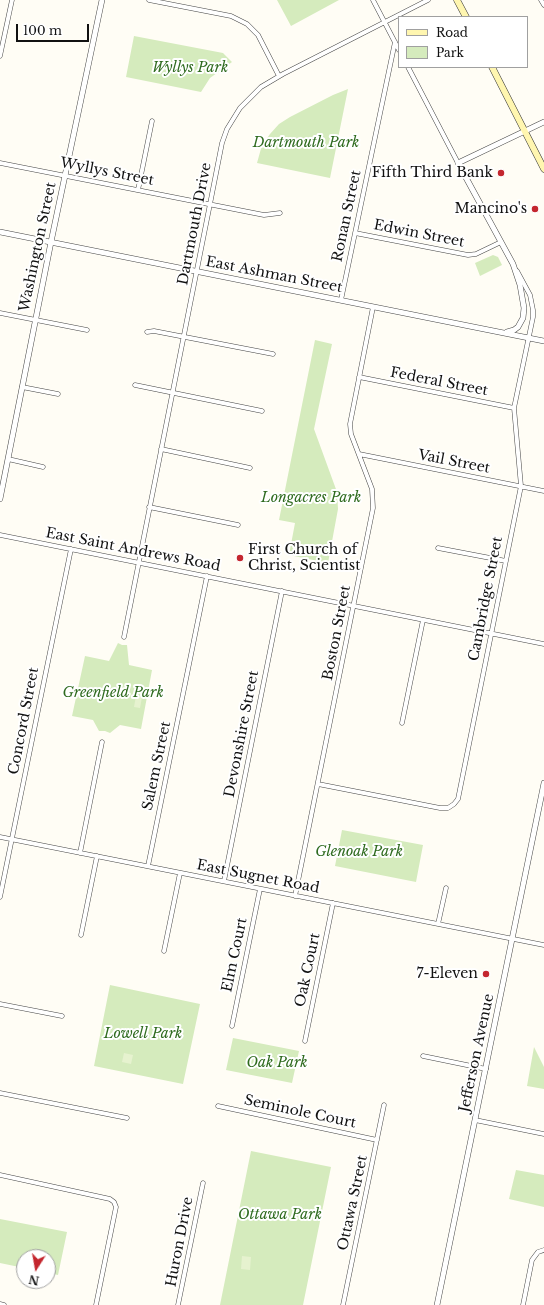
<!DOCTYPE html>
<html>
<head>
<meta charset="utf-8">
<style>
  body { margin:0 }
  #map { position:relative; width:544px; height:1305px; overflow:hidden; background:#fffdf5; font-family:"Libre Baskerville",serif }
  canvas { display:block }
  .legend { position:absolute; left:398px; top:16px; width:130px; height:52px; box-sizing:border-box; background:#fff; border:1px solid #a0a0a0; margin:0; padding:5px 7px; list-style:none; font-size:12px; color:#111 }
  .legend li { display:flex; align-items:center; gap:8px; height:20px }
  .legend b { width:20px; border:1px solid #a0a0a0 }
  .north { position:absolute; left:16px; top:1249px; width:40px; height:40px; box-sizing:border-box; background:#fff; border:1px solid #a0a0a0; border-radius:50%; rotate:191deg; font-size:11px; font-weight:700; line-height:16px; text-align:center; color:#111 }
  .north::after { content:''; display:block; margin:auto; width:14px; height:18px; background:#c4262e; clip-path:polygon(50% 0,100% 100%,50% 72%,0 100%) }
  .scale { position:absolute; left:16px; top:24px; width:73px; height:18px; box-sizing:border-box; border:2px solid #111; border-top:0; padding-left:5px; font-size:12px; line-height:14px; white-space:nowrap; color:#111; -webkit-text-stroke:3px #fff; paint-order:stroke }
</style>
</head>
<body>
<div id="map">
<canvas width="544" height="1305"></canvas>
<ul class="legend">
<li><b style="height:5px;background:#fff6b0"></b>Road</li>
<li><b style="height:11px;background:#d5ebbd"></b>Park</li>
</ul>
<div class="north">N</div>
<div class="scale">100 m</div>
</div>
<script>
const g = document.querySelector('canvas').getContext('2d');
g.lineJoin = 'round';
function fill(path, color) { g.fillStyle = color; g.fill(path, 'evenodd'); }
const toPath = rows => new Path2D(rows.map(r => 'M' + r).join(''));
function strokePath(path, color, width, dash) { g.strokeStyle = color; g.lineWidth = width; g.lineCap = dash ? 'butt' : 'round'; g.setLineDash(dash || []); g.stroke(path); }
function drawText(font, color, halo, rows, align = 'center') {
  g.font = font + ' "Libre Baskerville",serif'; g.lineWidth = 4; g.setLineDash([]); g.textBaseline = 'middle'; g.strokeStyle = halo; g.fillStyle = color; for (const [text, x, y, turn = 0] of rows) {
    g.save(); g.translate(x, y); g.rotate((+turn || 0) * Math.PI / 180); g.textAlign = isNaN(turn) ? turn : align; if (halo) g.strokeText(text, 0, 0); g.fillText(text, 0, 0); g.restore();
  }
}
fill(toPath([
  [277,0,339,0,291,26],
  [134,36,223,53,232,62,210,78,201,92,126,77],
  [348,89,330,178,257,163,262,145,270,134,279,124,290,117,333,95],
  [493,255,498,257,502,265,480,276,475,263],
  [315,340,332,344,314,429,337,492,338,509,328,563,289,555,295,523,279,520],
  [118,643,122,645,127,645,129,665,152,670,141,729,120,725,110,733,105,731,99,731,93,720,72,716,85,656,109,661],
  [342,830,423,845,416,882,335,866],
  [110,985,200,1004,183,1084,94,1066],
  [233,1038,299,1051,292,1083,226,1070],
  [534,1047,544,1067,544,1089,527,1086],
  [251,1151,331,1167,303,1305,220,1305],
  [516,1170,544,1175,544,1207,509,1199],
  [0,1219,67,1232,58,1275,48,1273,48,1257,24,1257,24,1268,0,1263]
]), '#d5ebbd');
fill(toPath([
  [136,696,142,697,140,708,134,707],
  [124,1053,133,1055,131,1064,122,1062],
  [242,1256,251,1257,250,1270,241,1269]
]), '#e6f2cf');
const minor = toPath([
  [149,0,231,16,247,24,258,35,279,76],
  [373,0,399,50],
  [541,0,544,5],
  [0,56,12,0],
  [408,67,458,163],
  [0,163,264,215,280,213],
  [138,190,152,121],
  [355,233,468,255,476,254,501,242],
  [341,300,395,42],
  [0,313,87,330],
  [147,332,154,331,273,354],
  [359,377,514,408],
  [135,385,262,411],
  [22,387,58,394],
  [161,449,250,468],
  [359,454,544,491],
  [8,459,43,467],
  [149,507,238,525],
  [0,535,544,644],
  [438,548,506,561],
  [124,637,210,204,222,143,227,129,240,108,261,87,283,74,428,0],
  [402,723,423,620],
  [318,784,440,808,448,808,454,804,458,799,521,486,514,408,533,317,533,310,530,295,517,271],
  [0,837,544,945],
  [80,853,102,742],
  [148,866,207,576],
  [224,881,282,591],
  [295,896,373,508,372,489,351,434,350,424,373,307],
  [0,897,71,549],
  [438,924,446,888],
  [81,935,97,856],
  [164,951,180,873],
  [0,1004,62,1016],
  [232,1026,260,889],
  [305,1041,333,903],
  [423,1056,486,1069],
  [0,1093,127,1118],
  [218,1106,377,1140],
  [475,1120,544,1134],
  [0,1175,110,1199,114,1202,116,1207,96,1305],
  [0,1304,4,1305],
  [178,1305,203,1183],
  [343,1305,384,1105],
  [523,1305,532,1260,538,1252,544,1250]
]);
const tertiary = toPath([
  [0,232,544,341],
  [507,332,514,330,518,327,523,318,524,308,520,285,513,264,458,163,544,122],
  [0,499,51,242,102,0],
  [437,1305,544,783]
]);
const secondary = toPath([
  [457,0,466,17],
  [492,67,544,169]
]);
strokePath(minor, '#444', 5);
strokePath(tertiary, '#444', 6);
strokePath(secondary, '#333', 7);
strokePath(minor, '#fff', 4);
strokePath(tertiary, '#fff', 5);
strokePath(secondary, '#fff6b0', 6);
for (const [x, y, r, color] of [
  [501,173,4,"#c4262e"],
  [535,209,4,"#c4262e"],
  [240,558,4,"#c4262e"],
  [486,974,4,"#c4262e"]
]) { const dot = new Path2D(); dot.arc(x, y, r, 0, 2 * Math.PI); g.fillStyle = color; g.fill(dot); strokePath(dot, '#fff', 1.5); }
drawText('italic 14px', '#2f6b1f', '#fff', [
  ["Wyllys Park",190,68],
  ["Dartmouth Park",306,143],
  ["Longacres Park",311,498],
  ["Greenfield Park",113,693],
  ["Glenoak Park",359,852],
  ["Lowell Park",143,1034],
  ["Oak Park",277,1063],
  ["Ottawa Park",280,1215]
]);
drawText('14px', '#111', '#fff', [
  ["Wyllys Street",107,172,11],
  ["Ronan Street",347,216,-78],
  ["Dartmouth Drive",195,224,-79],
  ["Edwin Street",419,234,11],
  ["Washington Street",38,247,-78],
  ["East Ashman Street",274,275,11],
  ["Federal Street",439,382,11],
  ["Vail Street",454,462,11],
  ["East Saint Andrews Road",133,550,11],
  ["Cambridge Street",486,599,-79],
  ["Boston Street",337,633,-79],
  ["Concord Street",24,721,-79],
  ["Devonshire Street",242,734,-79],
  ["Salem Street",157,766,-78],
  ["East Sugnet Road",258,877,11],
  ["Elm Court",235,955,-78],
  ["Oak Court",308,970,-78],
  ["Jefferson Avenue",477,1053,-78],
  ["Seminole Court",300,1112,12],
  ["Ottawa Street",353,1203,-78],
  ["Huron Drive",180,1242,-79]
]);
drawText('14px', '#111', '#fff', [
  ["Fifth Third Bank",493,173],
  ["Mancino's",527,209],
  ["First Church of",248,550,"left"],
  ["Christ, Scientist",248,566,"left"],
  ["7-Eleven",478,974]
], 'right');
</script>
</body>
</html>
